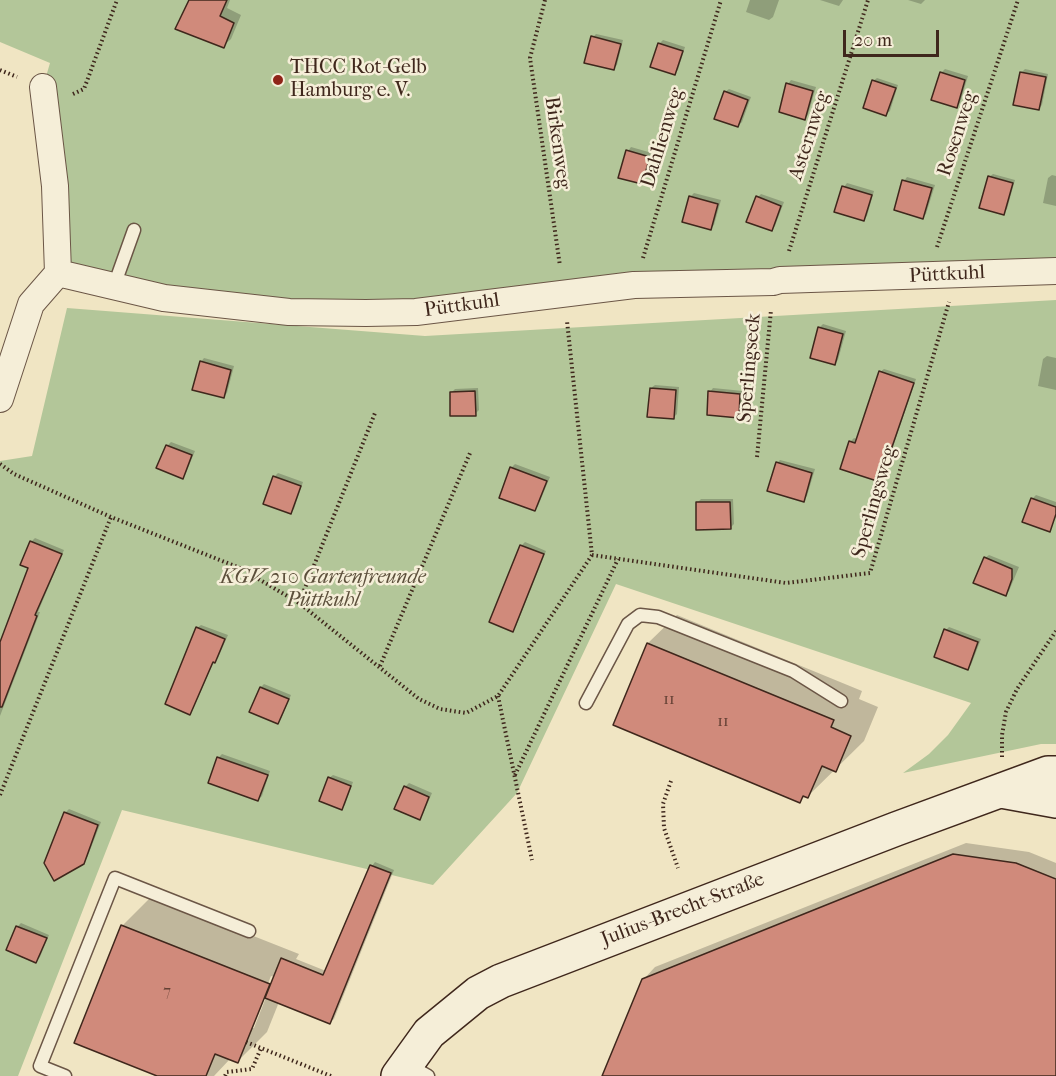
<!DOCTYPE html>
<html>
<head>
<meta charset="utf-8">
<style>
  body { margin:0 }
  #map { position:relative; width:1056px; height:1076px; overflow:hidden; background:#f0e5c3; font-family:"IM FELL French Canon",serif }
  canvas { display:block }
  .scale { position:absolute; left:843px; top:30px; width:96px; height:27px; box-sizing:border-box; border:3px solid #3f271c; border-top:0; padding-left:8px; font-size:18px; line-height:21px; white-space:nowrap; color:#3f271c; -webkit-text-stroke:4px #f5eed8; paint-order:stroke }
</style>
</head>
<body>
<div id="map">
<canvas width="1056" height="1076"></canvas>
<div class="scale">20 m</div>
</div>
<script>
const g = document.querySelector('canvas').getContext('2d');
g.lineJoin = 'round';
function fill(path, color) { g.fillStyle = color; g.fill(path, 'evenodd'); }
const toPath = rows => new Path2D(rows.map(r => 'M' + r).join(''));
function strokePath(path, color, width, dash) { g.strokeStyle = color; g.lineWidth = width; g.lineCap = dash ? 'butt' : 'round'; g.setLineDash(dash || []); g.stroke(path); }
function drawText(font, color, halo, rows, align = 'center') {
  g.font = font + ' "IM FELL French Canon",serif'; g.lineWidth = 5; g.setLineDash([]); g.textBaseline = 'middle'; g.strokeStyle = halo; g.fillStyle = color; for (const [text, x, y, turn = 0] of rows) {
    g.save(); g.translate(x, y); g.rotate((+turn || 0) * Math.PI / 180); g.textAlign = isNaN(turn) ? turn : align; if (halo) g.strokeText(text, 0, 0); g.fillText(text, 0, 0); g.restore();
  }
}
fill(toPath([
  [0,0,1056,0,1056,270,366,313,58,274,43,87,50,63,0,42],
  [1056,300,1056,744,1041,744,903,773,929,754,948,735,971,703,616,584,517,793,433,885,122,810,18,1076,0,1076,0,461,32,456,67,308,425,336]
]), '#b3c699');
fill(toPath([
  [191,0,230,0,227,8,241,15,231,39,223,46],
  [750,0,779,0,773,17,769,20,746,12],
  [820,0,843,0,839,6],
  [908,0,925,0,921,4],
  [596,34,623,40,617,65,613,69,593,37],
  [663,40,685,47,678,70,675,73,659,44],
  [945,69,968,76,960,103,956,106,941,73],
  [1025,69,1048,74,1042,105,1038,109,1021,73],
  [877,78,898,85,890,111,886,114,873,81],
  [791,80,816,87,808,115,805,118,788,84],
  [729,89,751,97,742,122,738,126,725,92],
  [631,147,652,153,645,179,642,182,628,151],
  [993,174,1015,180,1007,209,1003,213,989,177],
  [1052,175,1056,176,1056,206,1043,203,1048,178],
  [907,177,935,185,926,214,923,217,904,181],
  [847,183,874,191,867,216,863,220,844,187],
  [694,193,721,200,714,225,710,229,684,221,691,196],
  [761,194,784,202,775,226,771,230,758,197],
  [823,324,846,331,838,360,835,364,819,328],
  [1047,356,1056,358,1056,390,1038,386,1043,359],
  [204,358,234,366,227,393,224,396,201,362],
  [884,369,916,379,883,476,880,480,850,442,854,438,857,439,880,372],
  [655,385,679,387,677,414,673,418,651,388],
  [478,388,479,410,475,414,451,393,455,389],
  [713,388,743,391,742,413,738,416,710,392],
  [171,442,195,451,186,473,182,477,167,446],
  [780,460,815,469,807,496,803,500,777,463],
  [515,464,550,477,538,506,535,510,511,468],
  [278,473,303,482,294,509,290,512,274,477],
  [1036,495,1056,502,1056,517,1049,530,1032,499],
  [701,499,733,499,734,524,731,527,697,503],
  [35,538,64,550,38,612,40,612,0,716,0,647,30,567,31,542],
  [525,542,546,551,516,626,512,630,521,546],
  [989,555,1019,567,1009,591,1005,594,985,558],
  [677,615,862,691,859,699,878,707,864,741,808,796,805,795,800,801,615,724,648,643],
  [201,625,228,635,218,658,214,661,193,709,189,713,197,628],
  [949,627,981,639,971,665,967,668,946,630],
  [264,684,291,695,281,719,278,722,251,711,261,687],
  [222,754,270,771,262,796,258,800,210,782,219,757],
  [333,775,353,782,345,805,341,808,329,778],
  [409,783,432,793,423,814,420,818,405,787],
  [69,809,101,822,87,858,83,862,65,813],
  [966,843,1029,852,1056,863,1056,1076,604,1076,643,980,655,967],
  [375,862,394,870,334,1019,330,1022,279,1002,267,1032,237,1062,230,1059,214,1076,161,1076,122,926,152,896,299,954,296,959,326,971,372,866],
  [271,976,274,977,254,1028,250,1028],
  [21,923,49,935,40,957,36,961,17,927]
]), '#0003');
const building = toPath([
  [189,0,227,0,220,16,234,23,224,48,175,29,189,0],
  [591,36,621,44,614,70,584,63,591,36],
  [658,43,683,51,675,75,650,67,658,43],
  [940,72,965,80,957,108,931,100,940,72],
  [1020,72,1046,77,1039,110,1013,105,1020,72],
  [872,80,896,88,886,116,863,108,872,80],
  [786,83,813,91,805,120,779,112,786,83],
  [724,91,748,100,738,127,714,119,724,91],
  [626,150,650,157,642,184,618,178,626,150],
  [988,176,1013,183,1004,215,979,208,988,176],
  [902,180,932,188,923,219,894,210,902,180],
  [842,186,872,195,864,221,834,212,842,186],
  [689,196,718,204,711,230,682,222,689,196],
  [756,196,781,206,772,231,746,222,756,196],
  [818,327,843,334,835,365,810,358,818,327],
  [200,361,231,370,224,398,192,390,200,361],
  [879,371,914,383,880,482,840,469,849,441,855,443,879,371],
  [650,388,676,390,674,419,647,417,650,388],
  [475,391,476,416,450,416,450,392,475,391],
  [708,391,740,394,739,418,707,415,708,391],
  [166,445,192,455,183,479,156,468,166,445],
  [776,462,812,473,804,502,767,491,776,462],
  [510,467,547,481,535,511,499,498,510,467],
  [273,476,301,486,291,514,263,504,273,476],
  [1031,498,1056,507,1056,514,1050,532,1022,522,1031,498],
  [696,502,730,502,731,529,696,530,696,502],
  [30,541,62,554,35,615,37,616,2,707,0,707,0,642,28,568,20,565,30,541],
  [520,545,544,554,513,632,489,622,520,545],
  [984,557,1012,569,1012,579,1006,596,973,583,984,557],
  [196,627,225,639,215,663,213,662,190,715,165,704,196,627],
  [944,629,978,642,968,670,934,657,944,629],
  [647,643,834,720,831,727,851,736,836,772,822,766,808,798,803,796,800,803,613,725,647,643],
  [260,687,289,699,278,724,249,712,260,687],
  [217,757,268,775,258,801,208,783,217,757],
  [328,777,351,786,342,810,319,801,328,777],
  [404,786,429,797,420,820,394,809,404,786],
  [64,812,98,825,84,864,54,881,44,863,64,812],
  [953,854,1016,863,1056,879,1056,1076,602,1076,642,979,953,854],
  [370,865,391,873,330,1024,265,998,281,958,323,975,370,865],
  [121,925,270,984,238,1063,215,1054,206,1076,157,1076,74,1043,121,925],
  [16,926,47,938,36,963,6,950,16,926]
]);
fill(building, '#d08a7b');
strokePath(building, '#3f271c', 1.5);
const lane = toPath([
  [114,286,134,230],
  [586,703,628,624,640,615,658,617,793,671,841,701],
  [407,1064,428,1076],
  [65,1076,40,1066,115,878,249,931]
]);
const street = toPath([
  [43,87,55,186,58,273],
  [58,273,164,298,289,312,366,313,416,312,634,285,773,282,780,280,1056,271],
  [0,399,31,304,58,273]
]);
const secondary = toPath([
  [1001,791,1056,801],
  [398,1076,429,1033,478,993,501,981,896,829,1048,773,1056,773]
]);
strokePath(lane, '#6b5646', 15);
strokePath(street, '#6b5646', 28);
strokePath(secondary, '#3f271c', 36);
strokePath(toPath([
  [545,0,530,58,560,266],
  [0,70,17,77],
  [73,94,84,89,117,0],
  [937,247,1018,0],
  [789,251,868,0],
  [643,258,721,0],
  [757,457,771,310],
  [0,464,14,474,111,517,240,568,299,603,419,699,440,709,466,713,498,696,592,555,567,321],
  [592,555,786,583,870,573,949,302],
  [299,603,375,413],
  [380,666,470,453],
  [498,696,532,860],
  [1002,757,1002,735,1006,712,1017,689,1056,631],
  [515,775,618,559],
  [671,781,663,804,664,828,678,868],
  [0,795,111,517],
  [246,1042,331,1076],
  [225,1076,227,1072,252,1069,261,1048]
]), '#3f271c', 4, [1.5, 3]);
strokePath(lane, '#f5eed8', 12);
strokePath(street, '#f5eed8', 26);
strokePath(secondary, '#f5eed8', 33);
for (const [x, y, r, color] of [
  [278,80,6,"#8f2418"]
]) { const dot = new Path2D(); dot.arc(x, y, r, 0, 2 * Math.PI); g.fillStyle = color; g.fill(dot); strokePath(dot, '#f5eed8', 2); }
drawText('16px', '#634034', null, [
  ["11",669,700],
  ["11",723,722],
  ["7",167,992]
]);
drawText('20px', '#3f271c', '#f5eed8', [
  ["THCC Rot-Gelb",290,68],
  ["Hamburg e. V.",290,91]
], 'left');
drawText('20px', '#3f271c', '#f5eed8', [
  ["Rosenweg",958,134,-72],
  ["Asternweg",810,136,-72],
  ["Dahlienweg",663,138,-73],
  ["Birkenweg",557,143,82],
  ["Püttkuhl",947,275,-3],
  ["Püttkuhl",462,306,-8],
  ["Sperlingseck",750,368,-85],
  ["Sperlingsweg",875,502,-74],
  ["Julius-Brecht-Straße",683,910,-21]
]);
drawText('italic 20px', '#5c4f3b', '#f5eed8', [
  ["KGV 210 Gartenfreunde",323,578],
  ["Püttkuhl",323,601]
]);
</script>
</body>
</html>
